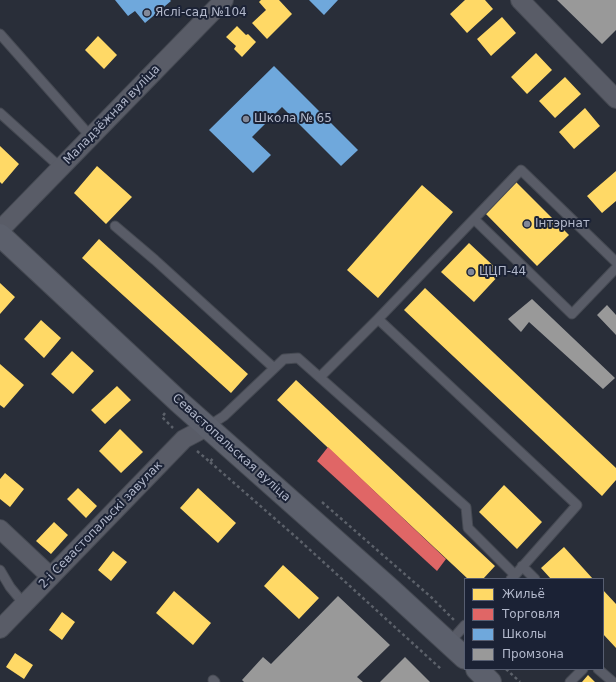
<!DOCTYPE html>
<html>
<head>
<meta charset="utf-8">
<style>
  body { margin:0 }
  #map { position:relative; width:616px; height:682px; overflow:hidden; background:#292e39; font-family:"DejaVu Sans",sans-serif }
  canvas { display:block }
  .legend { position:absolute; left:464px; top:578px; width:140px; height:92px; box-sizing:border-box; background:#1b2235; border:1px solid #575e71; margin:0; padding:5px 7px; list-style:none; font-size:12px; color:#b2b8cb }
  .legend li { display:flex; align-items:center; gap:8px; height:20px }
  .legend b { width:20px; border:1px solid #575e71 }
</style>
</head>
<body>
<div id="map">
<canvas width="616" height="682"></canvas>
<ul class="legend">
<li><b style="height:11px;background:#ffd966"></b>Жильё</li>
<li><b style="height:11px;background:#e06666"></b>Торговля</li>
<li><b style="height:11px;background:#6fa8dc"></b>Школы</li>
<li><b style="height:11px;background:#999"></b>Промзона</li>
</ul>
</div>
<script>
const g = document.querySelector('canvas').getContext('2d');
g.lineJoin = 'round';
function fill(path, color) { g.fillStyle = color; g.fill(path, 'evenodd'); }
const toPath = rows => new Path2D(rows.map(r => 'M' + r).join(''));
function strokePath(path, color, width, dash) { g.strokeStyle = color; g.lineWidth = width; g.lineCap = dash ? 'butt' : 'round'; g.setLineDash(dash || []); g.stroke(path); }
function drawText(font, color, halo, rows, align = 'center') {
  g.font = font + ' "DejaVu Sans",sans-serif'; g.lineWidth = 4; g.setLineDash([]); g.textBaseline = 'middle'; g.strokeStyle = halo; g.fillStyle = color; for (const [text, x, y, turn = 0] of rows) {
    g.save(); g.translate(x, y); g.rotate((+turn || 0) * Math.PI / 180); g.textAlign = isNaN(turn) ? turn : align; if (halo) g.strokeText(text, 0, 0); g.fillText(text, 0, 0); g.restore();
  }
}
fill(toPath([
  [261,0,279,0,292,14,267,39,252,23,266,10,259,2],
  [465,0,485,0,493,9,467,33,450,14],
  [502,17,516,33,491,56,477,39],
  [237,26,246,35,248,34,256,42,242,57,234,49,236,46,226,37],
  [98,36,117,55,104,69,85,50],
  [536,53,552,70,527,94,511,77],
  [565,77,581,94,555,118,539,101],
  [585,108,600,126,574,149,559,132],
  [0,146,19,164,2,184,0,182],
  [97,166,132,197,106,224,74,193],
  [616,171,616,201,602,213,587,196],
  [516,182,569,235,537,266,485,213],
  [422,185,453,212,378,298,347,270],
  [99,239,248,374,231,393,82,258],
  [469,243,501,273,474,302,441,272],
  [0,283,15,297,0,314],
  [425,288,616,468,616,480,602,496,404,310],
  [41,320,61,338,44,358,24,339],
  [72,351,94,371,73,394,51,374],
  [0,364,24,385,4,408,0,405],
  [296,380,495,566,483,579,468,579,277,400],
  [117,386,131,400,105,424,91,410],
  [120,429,143,452,121,473,99,451],
  [5,473,24,489,10,507,0,499,0,479],
  [504,485,542,522,517,549,479,512],
  [78,488,97,506,86,518,67,499],
  [198,488,236,523,218,543,180,508],
  [54,522,68,535,51,554,36,541],
  [564,547,593,579,551,579,541,568],
  [113,551,127,562,111,581,98,570],
  [283,565,319,598,299,619,264,586],
  [603,590,616,604,616,648,603,634],
  [174,591,211,623,193,645,156,613],
  [62,612,75,622,62,640,49,630],
  [15,653,33,665,24,679,6,667],
  [588,675,595,682,582,682]
]), '#ffd966');
fill(toPath([
  [328,447,446,559,437,571,317,461]
]), '#e06666');
fill(toPath([
  [115,0,170,0,171,1,145,23,135,11,128,16],
  [309,0,338,0,324,15],
  [274,66,358,150,341,166,282,107,252,137,271,155,253,173,209,130]
]), '#6fa8dc');
fill(toPath([
  [557,0,616,0,616,30,602,44],
  [532,299,615,378,603,389,529,322,521,332,508,319],
  [607,305,616,315,616,335,597,315],
  [338,596,390,645,357,677,363,682,244,682,242,680,263,657,271,664],
  [405,657,430,682,380,682]
]), '#999');
const lane = toPath([
  [0,34,91,137],
  [0,113,61,168],
  [115,226,155,260,274,368],
  [616,262,521,170,474,219,572,314,616,268],
  [378,319,577,505,515,575],
  [320,377,378,319,474,219],
  [207,427,224,416,284,359,298,358,466,507,468,528,515,575,511,579],
  [522,566,535,579],
  [0,570,10,587,24,604],
  [449,643,465,625],
  [598,669,613,682],
  [213,680,215,682],
  [570,682,583,669]
]);
const street = toPath([
  [520,0,616,99],
  [0,230,224,0],
  [0,529,50,576],
  [0,629,184,439,207,427]
]);
const secondary = toPath([
  [0,235,178,401,391,590,465,658],
  [477,669,490,682]
]);
strokePath(lane, '#454952', 11);
strokePath(street, '#454952', 20);
strokePath(secondary, '#454952', 24);
strokePath(toPath([
  [165,413,162,417,173,428],
  [197,451,210,462,214,457],
  [210,462,297,538,441,669],
  [322,502,431,597,454,620],
  [506,669,520,682]
]), '#5c616a', 2.5, [3, 3]);
strokePath(lane, '#595c67', 9);
strokePath(street, '#595c67', 18);
strokePath(secondary, '#5c606c', 22);
for (const [x, y, r, color] of [
  [147,13,4,"#828898"],
  [246,119,4,"#828898"],
  [527,224,4,"#828898"],
  [471,272,4,"#828898"]
]) { const dot = new Path2D(); dot.arc(x, y, r, 0, 2 * Math.PI); g.fillStyle = color; g.fill(dot); strokePath(dot, '#1b2235', 1.5); }
drawText('12px', '#b2b8cb', '#1b2235', [
  ["Яслі-сад №104",155,13],
  ["Школа № 65",254,119],
  ["Інтэрнат",535,224],
  ["ЦЦП-44",479,272]
], 'left');
drawText('12px', '#b2b8cb', '#1b2235', [
  ["Маладзёжная вуліца",112,115,-46],
  ["Севастопальская вуліца",231,448,42],
  ["2-і Севастопальскі завулак",101,525,-46]
]);
</script>
</body>
</html>
